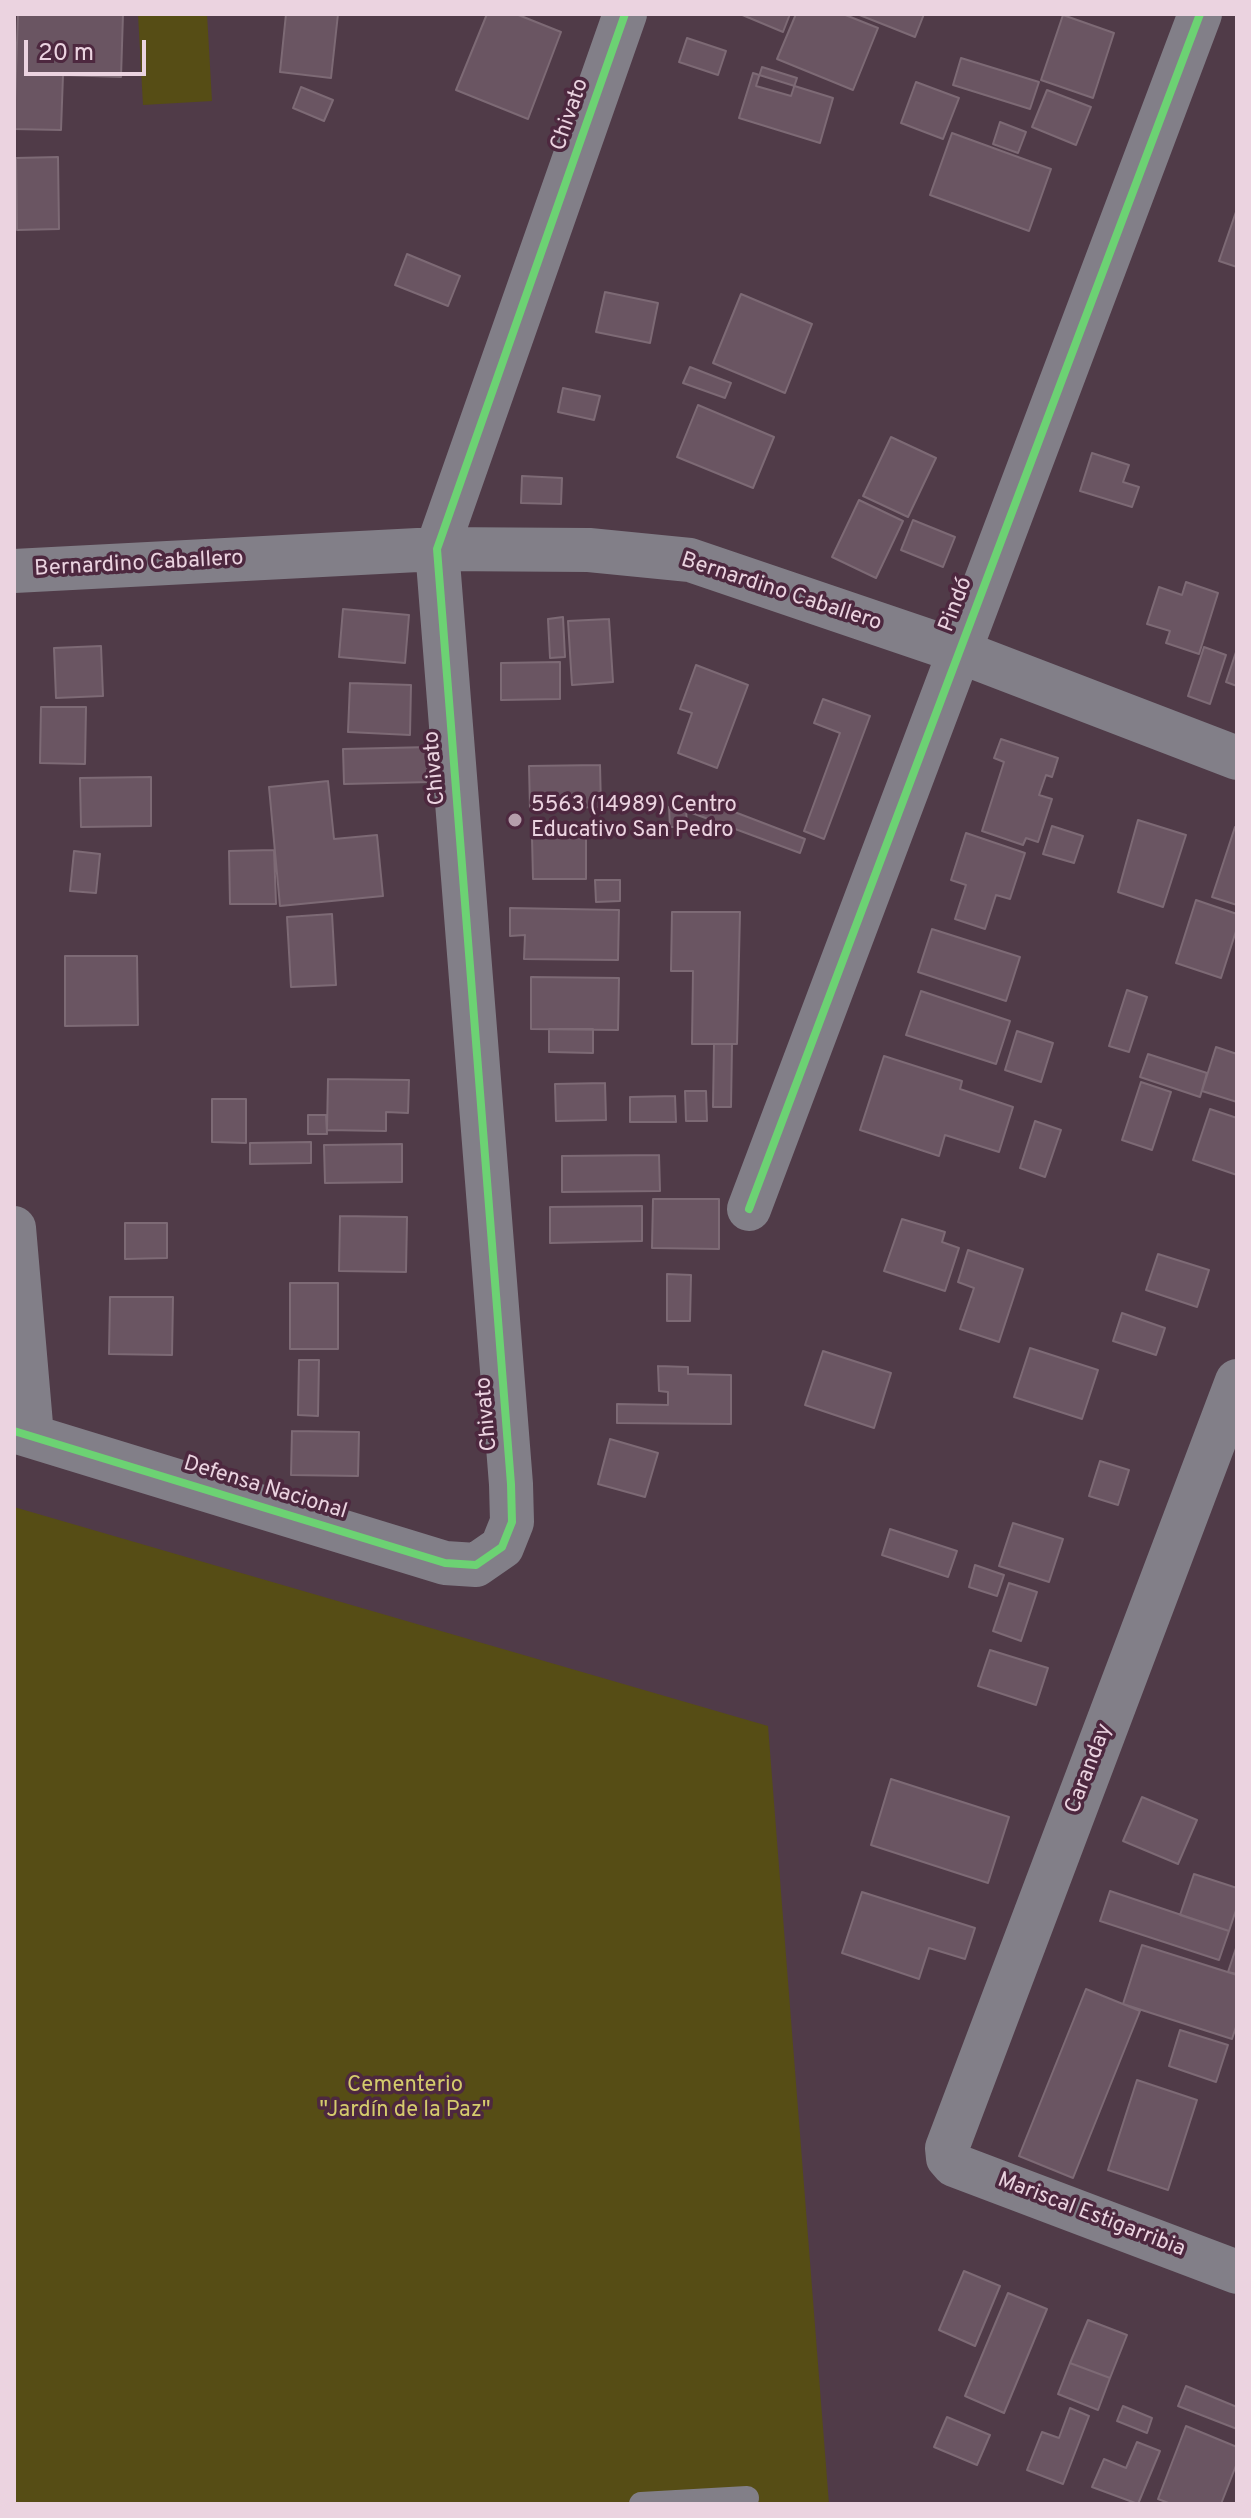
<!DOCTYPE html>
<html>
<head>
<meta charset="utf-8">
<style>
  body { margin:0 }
  #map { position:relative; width:1251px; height:2518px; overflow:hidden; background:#503b48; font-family:Overpass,sans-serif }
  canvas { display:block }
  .frame { position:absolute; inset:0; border:16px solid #ebd3e0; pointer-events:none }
  .scale { position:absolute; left:24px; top:40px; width:122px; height:36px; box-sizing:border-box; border:4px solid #ebd3e0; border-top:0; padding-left:10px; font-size:24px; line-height:28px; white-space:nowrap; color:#ebd3e0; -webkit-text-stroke:6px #4d283f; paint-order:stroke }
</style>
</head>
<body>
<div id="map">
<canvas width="1251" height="2518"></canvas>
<div class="frame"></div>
<div class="scale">20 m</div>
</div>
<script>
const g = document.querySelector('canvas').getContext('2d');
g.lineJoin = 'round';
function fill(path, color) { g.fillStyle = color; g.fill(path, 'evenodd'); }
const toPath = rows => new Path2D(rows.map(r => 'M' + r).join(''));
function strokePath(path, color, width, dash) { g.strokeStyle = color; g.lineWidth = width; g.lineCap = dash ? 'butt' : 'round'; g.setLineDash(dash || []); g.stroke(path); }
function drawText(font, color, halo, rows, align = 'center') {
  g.font = font + ' Overpass,sans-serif'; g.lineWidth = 7; g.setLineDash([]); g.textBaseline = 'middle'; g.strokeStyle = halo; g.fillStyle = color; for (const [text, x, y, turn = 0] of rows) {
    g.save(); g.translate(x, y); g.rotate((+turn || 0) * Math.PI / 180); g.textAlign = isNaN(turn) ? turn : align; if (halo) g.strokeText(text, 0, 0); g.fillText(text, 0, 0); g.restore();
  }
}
fill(toPath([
  [138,14,207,14,212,101,143,105],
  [14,1507,768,1726,829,2504,14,2504]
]), '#564d15');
const building = toPath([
  [18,14,123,14,121,77,63,75,61,130,14,129,18,14],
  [286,14,338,14,331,78,280,72,286,14],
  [487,14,516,14,561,32,528,119,456,90,487,14],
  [740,14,790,14,783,32,740,14],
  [796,14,843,14,878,28,853,90,777,59,796,14],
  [857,14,924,14,915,37,857,14],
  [1063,15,1114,33,1093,98,1041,80,1063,15],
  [687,38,726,51,718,75,679,62,687,38],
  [961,58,1039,82,1030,109,953,85,961,58],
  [762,67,797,78,791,96,756,86,762,67],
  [753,73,833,98,820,143,739,118,753,73],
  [916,82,959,98,943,139,901,123,916,82],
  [301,87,333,100,324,121,293,108,301,87],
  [1047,90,1091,107,1076,145,1032,127,1047,90],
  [1000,122,1026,132,1018,153,993,144,1000,122],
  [952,133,1051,169,1029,231,930,195,952,133],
  [58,157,59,229,17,230,16,158,58,157],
  [1237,209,1237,267,1219,261,1237,209],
  [407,254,460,276,448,306,395,285,407,254],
  [605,292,658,303,650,343,596,332,605,292],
  [741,294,812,324,785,393,713,363,741,294],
  [690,367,731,383,725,398,683,383,690,367],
  [563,388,600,396,594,420,558,412,563,388],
  [698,405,774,437,753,488,677,457,698,405],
  [891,437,936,458,908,517,863,496,891,437],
  [1092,453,1129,465,1123,482,1139,487,1132,507,1080,491,1092,453],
  [522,476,562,478,561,504,521,503,522,476],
  [859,500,903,521,876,578,832,557,859,500],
  [913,520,955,537,943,567,901,550,913,520],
  [1186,582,1218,593,1199,654,1166,643,1170,631,1147,624,1159,587,1182,595,1186,582],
  [343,609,409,615,405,663,339,657,343,609],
  [563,617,565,657,550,658,548,619,563,617],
  [609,619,613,682,572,685,568,621,609,619],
  [101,646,103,696,56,698,54,648,101,646],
  [1204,647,1226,655,1210,704,1188,696,1204,647],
  [1237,649,1237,686,1226,682,1237,649],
  [560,662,560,699,501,700,501,663,560,662],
  [696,665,748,685,717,768,678,753,692,713,680,709,696,665],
  [350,683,411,685,410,735,348,732,350,683],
  [823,699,870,716,824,839,804,831,840,733,814,723,823,699],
  [41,707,86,707,85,764,40,763,41,707],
  [1001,739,1058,758,1052,777,1046,775,1039,795,1052,799,1038,842,1026,838,1023,845,982,831,1004,762,994,758,1001,739],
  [431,747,431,782,344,784,343,749,431,747],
  [600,765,601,807,530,809,529,766,600,765],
  [151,777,151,826,81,827,80,778,151,777],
  [328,781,334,839,377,835,383,896,280,906,269,787,328,781],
  [698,798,805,839,800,853,692,813,698,798],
  [669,807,686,807,687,827,670,827,669,807],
  [1138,820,1186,835,1163,907,1118,892,1138,820],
  [1052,826,1083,836,1074,863,1043,854,1052,826],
  [1235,827,1237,828,1237,905,1212,897,1235,827],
  [966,833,1025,853,1010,899,996,895,985,929,955,919,966,885,951,880,966,833],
  [586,836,586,879,533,879,532,837,586,836],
  [274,850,276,904,230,904,229,851,274,850],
  [74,851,100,854,96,893,70,891,74,851],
  [595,880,620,880,620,901,596,902,595,880],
  [1196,900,1237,914,1237,928,1221,978,1176,963,1196,900],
  [510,908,619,910,618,960,524,959,525,935,510,936,510,908],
  [672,912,740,912,737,1044,692,1044,693,971,671,971,672,912],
  [332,914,336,985,291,987,287,917,332,914],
  [932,929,1020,957,1006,1001,918,972,932,929],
  [65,956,137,956,138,1025,65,1026,65,956],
  [531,977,619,978,618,1030,531,1029,531,977],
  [1127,990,1147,997,1129,1052,1109,1046,1127,990],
  [921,991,1010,1021,996,1064,906,1035,921,991],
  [549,1029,593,1029,593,1053,549,1052,549,1029],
  [1017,1031,1053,1043,1041,1082,1005,1070,1017,1031],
  [714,1044,732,1044,731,1107,713,1107,714,1044],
  [1216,1047,1237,1054,1237,1102,1202,1091,1216,1047],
  [1148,1054,1207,1073,1200,1097,1140,1077,1148,1054],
  [884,1056,962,1081,960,1089,1013,1107,999,1152,945,1135,939,1156,860,1130,884,1056],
  [328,1079,409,1080,408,1113,386,1112,386,1131,327,1130,328,1079],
  [1141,1082,1171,1092,1152,1150,1122,1140,1141,1082],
  [605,1083,606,1120,556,1121,555,1084,605,1083],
  [685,1091,706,1091,707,1121,686,1121,685,1091],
  [675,1096,676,1122,630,1122,630,1097,675,1096],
  [212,1099,246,1099,246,1143,212,1142,212,1099],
  [1210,1109,1237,1118,1237,1175,1193,1160,1210,1109],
  [308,1115,326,1115,327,1134,308,1134,308,1115],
  [1035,1121,1061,1130,1045,1177,1020,1168,1035,1121],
  [311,1142,311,1163,250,1164,250,1143,311,1142],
  [402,1144,402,1182,325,1183,324,1145,402,1144],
  [659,1155,660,1191,562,1192,562,1156,659,1155],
  [653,1199,719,1199,719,1249,652,1248,653,1199],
  [642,1206,642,1241,550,1243,550,1207,642,1206],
  [340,1216,407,1217,406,1272,339,1271,340,1216],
  [902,1219,945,1232,942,1242,959,1248,945,1291,884,1271,902,1219],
  [125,1223,167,1223,167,1258,125,1259,125,1223],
  [968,1250,1023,1269,999,1342,960,1329,974,1288,958,1282,968,1250],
  [1158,1254,1209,1270,1197,1307,1146,1290,1158,1254],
  [667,1274,691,1275,690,1321,667,1321,667,1274],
  [290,1283,338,1283,338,1349,290,1349,290,1283],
  [110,1297,173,1297,172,1355,109,1354,110,1297],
  [1122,1313,1165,1328,1156,1355,1113,1341,1122,1313],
  [1030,1348,1098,1370,1082,1419,1014,1397,1030,1348],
  [823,1351,891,1373,874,1428,805,1405,823,1351],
  [299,1360,319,1360,318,1416,298,1415,299,1360],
  [658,1366,688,1367,688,1374,731,1375,731,1424,617,1423,617,1404,668,1405,668,1392,659,1391,658,1366],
  [292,1431,359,1432,358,1476,291,1475,292,1431],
  [610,1439,658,1453,645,1497,598,1484,610,1439],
  [1100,1461,1129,1470,1118,1505,1089,1496,1100,1461],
  [1013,1523,1063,1539,1049,1582,999,1566,1013,1523],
  [890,1529,957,1551,948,1577,882,1555,890,1529],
  [975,1565,1004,1575,997,1596,969,1587,975,1565],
  [1009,1583,1037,1592,1021,1641,993,1631,1009,1583],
  [990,1650,1048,1668,1036,1705,978,1686,990,1650],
  [891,1779,1009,1817,988,1883,871,1845,891,1779],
  [1142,1797,1197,1820,1178,1864,1123,1841,1142,1797],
  [1194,1874,1237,1888,1237,1907,1229,1931,1180,1915,1194,1874],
  [1110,1891,1229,1931,1219,1960,1100,1921,1110,1891],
  [862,1892,975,1928,965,1959,929,1948,919,1979,842,1953,862,1892],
  [1142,1945,1237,1975,1237,2024,1232,2039,1123,2004,1142,1945],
  [1237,1945,1237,1974,1228,1972,1237,1945],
  [1086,1989,1140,2011,1073,2178,1019,2156,1086,1989],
  [1180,2030,1228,2045,1216,2082,1169,2066,1180,2030],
  [1137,2080,1197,2100,1168,2190,1108,2170,1137,2080],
  [964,2271,1000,2286,975,2346,939,2330,964,2271],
  [1008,2293,1047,2309,1004,2413,965,2396,1008,2293],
  [1088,2320,1127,2335,1110,2378,1070,2363,1088,2320],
  [1070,2363,1110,2378,1098,2410,1058,2394,1070,2363],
  [1186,2386,1237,2407,1237,2429,1178,2406,1186,2386],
  [1123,2406,1152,2418,1147,2433,1117,2421,1123,2406],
  [1070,2408,1089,2416,1063,2484,1027,2470,1042,2432,1059,2438,1070,2408],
  [947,2417,990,2435,977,2465,934,2447,947,2417],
  [1186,2426,1237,2447,1237,2463,1221,2504,1171,2504,1158,2499,1186,2426],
  [1137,2442,1160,2451,1138,2504,1092,2487,1104,2459,1126,2468,1137,2442]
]);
fill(building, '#6a5562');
strokePath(building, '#7d6a75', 2);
strokePath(toPath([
  [641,2504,747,2498]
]), '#827f88', 24);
strokePath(toPath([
  [14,571,437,549,589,550,690,560,958,651,1237,758],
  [749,1209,1200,14],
  [14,1228,32,1436],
  [1237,1381,947,2148,948,2158,954,2165,1237,2272],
  [14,1431,445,1563,476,1565,502,1547,512,1522,511,1484,437,549,625,14]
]), '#827f88', 44);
strokePath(toPath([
  [749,1209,1200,14],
  [14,1431,445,1563,476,1565,502,1547,512,1522,511,1484,437,549,625,14]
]), '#6cd273', 8);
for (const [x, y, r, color] of [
  [515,820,8,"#b59eab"]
]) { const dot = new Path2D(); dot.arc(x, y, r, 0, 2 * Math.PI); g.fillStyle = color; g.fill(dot); strokePath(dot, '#4d283f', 3); }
drawText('22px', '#ebd3e0', '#4d283f', [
  ["Chivato",571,115,-71],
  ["Bernardino Caballero",139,565,-3],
  ["Bernardino Caballero",781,593,18],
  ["Pindó",957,605,-69],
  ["Chivato",436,768,-95],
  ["Chivato",488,1414,-95],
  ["Defensa Nacional",265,1489,17],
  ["Caranday",1090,1769,-69],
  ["Mariscal Estigarribia",1091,2216,21]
]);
drawText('22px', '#ebd3e0', '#4d283f', [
  ["5563 (14989) Centro",531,807],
  ["Educativo San Pedro",531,832]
], 'left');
drawText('22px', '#d4cb6c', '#4d283f', [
  ["Cementerio",405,2087],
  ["\"Jardín de la Paz\"",405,2112]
]);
</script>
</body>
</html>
